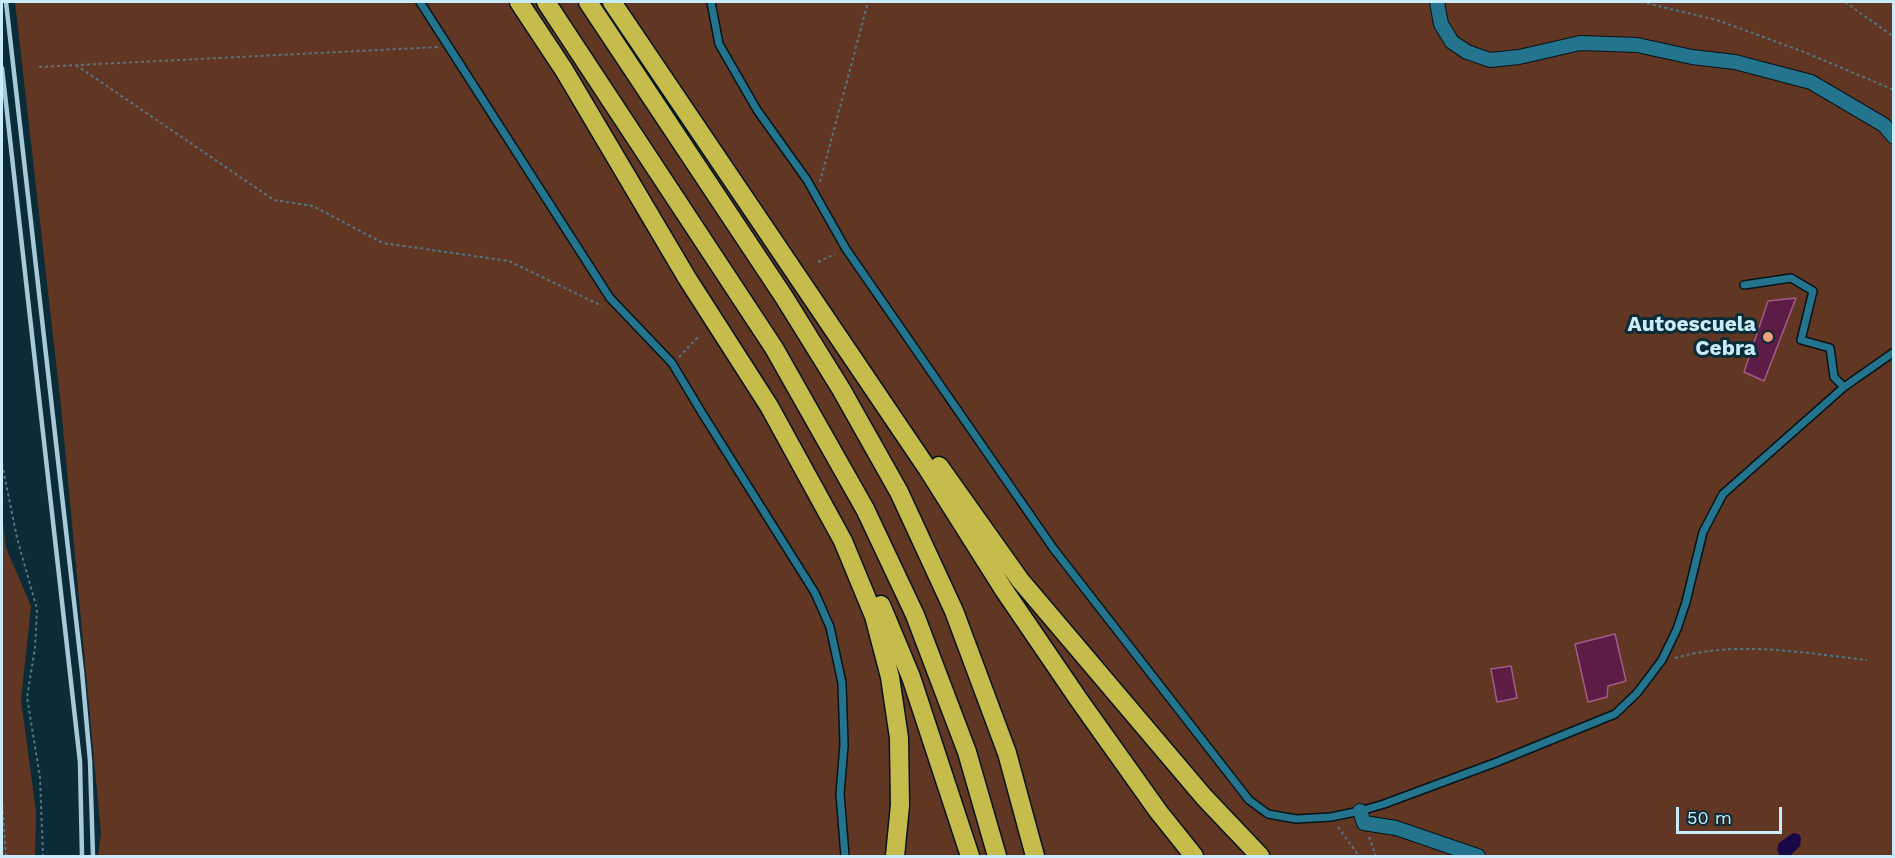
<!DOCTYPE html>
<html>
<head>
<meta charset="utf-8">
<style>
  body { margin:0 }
  #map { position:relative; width:1895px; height:858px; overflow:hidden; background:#0b2c37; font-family:"Work Sans",sans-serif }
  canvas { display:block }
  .frame { position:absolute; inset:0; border:3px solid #c8ecfb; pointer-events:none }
  .scale { position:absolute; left:1676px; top:807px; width:106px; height:27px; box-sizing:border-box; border:3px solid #c8ecfb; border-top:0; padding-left:8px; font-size:18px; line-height:21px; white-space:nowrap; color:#c8ecfb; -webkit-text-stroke:4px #0b2c37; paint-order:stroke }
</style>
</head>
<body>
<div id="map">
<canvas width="1895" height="858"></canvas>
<div class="frame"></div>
<div class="scale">50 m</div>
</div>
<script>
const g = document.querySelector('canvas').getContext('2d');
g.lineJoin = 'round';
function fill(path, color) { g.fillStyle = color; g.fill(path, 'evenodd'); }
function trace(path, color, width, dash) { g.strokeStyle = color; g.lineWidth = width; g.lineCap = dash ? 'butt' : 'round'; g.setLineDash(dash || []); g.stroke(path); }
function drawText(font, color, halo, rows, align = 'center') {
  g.font = font + ' "Work Sans",sans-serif'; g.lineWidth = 6; g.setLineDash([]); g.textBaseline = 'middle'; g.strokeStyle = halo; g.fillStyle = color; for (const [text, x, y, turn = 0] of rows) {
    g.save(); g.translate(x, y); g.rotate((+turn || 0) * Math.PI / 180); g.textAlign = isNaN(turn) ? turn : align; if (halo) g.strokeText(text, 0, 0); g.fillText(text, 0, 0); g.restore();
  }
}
fill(new Path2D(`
  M15 2H1893V856H98L101 833 61 406Z
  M2 514 6 548 31 606 21 700 36 812 35 856H2Z`), '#613724');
fill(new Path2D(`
  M1793 833 1799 834 1801 838 1800 846 1790 856H1780L1777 850 1779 843Z`), '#180848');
const building = new Path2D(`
  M1796 298 1764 381 1744 372 1768 301Z
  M1615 634 1626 681 1608 686 1607 697 1588 702 1575 644Z
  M1511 666 1517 698 1497 702 1491 669Z`);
fill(building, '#5c1c45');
trace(building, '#a25c86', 1.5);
const service = new Path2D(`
  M420 2 610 298 672 363 702 413 815 593 830 627 842 683 844 745 840 794 845 856
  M711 2 719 44 757 110 807 180 846 249 1053 548 1249 800 1268 814 1296 819 1331 817 1360 811 1384 804 1497 762 1615 714 1637 693 1662 660 1677 629 1686 602 1703 532 1723 494 1844 387 1894 352
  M1744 285 1791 278 1813 291 1801 340 1830 348 1834 377 1844 387`);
const minor = new Path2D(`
  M1437 2 1441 24 1452 42 1467 52 1490 60 1519 57 1580 43 1637 45 1692 57 1735 62 1811 82 1884 125 1894 137
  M1360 811 1364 823 1396 828 1478 856`);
const motorway = new Path2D(`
  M519 2 564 70 687 278 769 406 843 541 874 616 890 677 899 738 900 805 895 856
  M546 2 774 348 865 509 915 615 967 752 997 856
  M588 2 784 297 841 389 899 492 954 611 1007 753 1035 856
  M612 2 927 468 1004 590 1079 700 1158 811 1194 856
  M939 466 1020 580 1204 797 1260 856
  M881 605 911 677 970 856`);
trace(service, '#061318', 10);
trace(minor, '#061318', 16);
trace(motorway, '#061318', 21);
trace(new Path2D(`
  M1641 2 1717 20 1804 52 1894 90
  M1845 2 1894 37
  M76 65 274 200 313 206 383 243 509 261 602 306
  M39 67 438 47
  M820 182 868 2
  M818 262 835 254
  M679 357 698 337
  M2 464 17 538 37 609 35 648 27 697 40 777 43 856
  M1675 658C1737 640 1804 653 1867 660
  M2 689V782
  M2 799 6 856
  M1338 827 1359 856
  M1369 837 1376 856`), '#547682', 2, [3, 3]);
trace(service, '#24748e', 7);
trace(minor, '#24748e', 14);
trace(motorway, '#c6bc4b', 18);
trace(new Path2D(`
  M6 2 82 672 90 761 93 856
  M2 68 80 762 82 856`), '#a7cad8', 4.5);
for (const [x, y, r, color] of [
  [1768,337,6,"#f2a17e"]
]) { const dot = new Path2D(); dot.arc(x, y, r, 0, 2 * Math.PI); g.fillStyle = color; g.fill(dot); trace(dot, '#0b2c37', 2); }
drawText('bold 21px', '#c8ecfb', '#0b2c37', [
  ["Autoescuela",1756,325],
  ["Cebra",1756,349]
], 'right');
</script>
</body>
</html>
